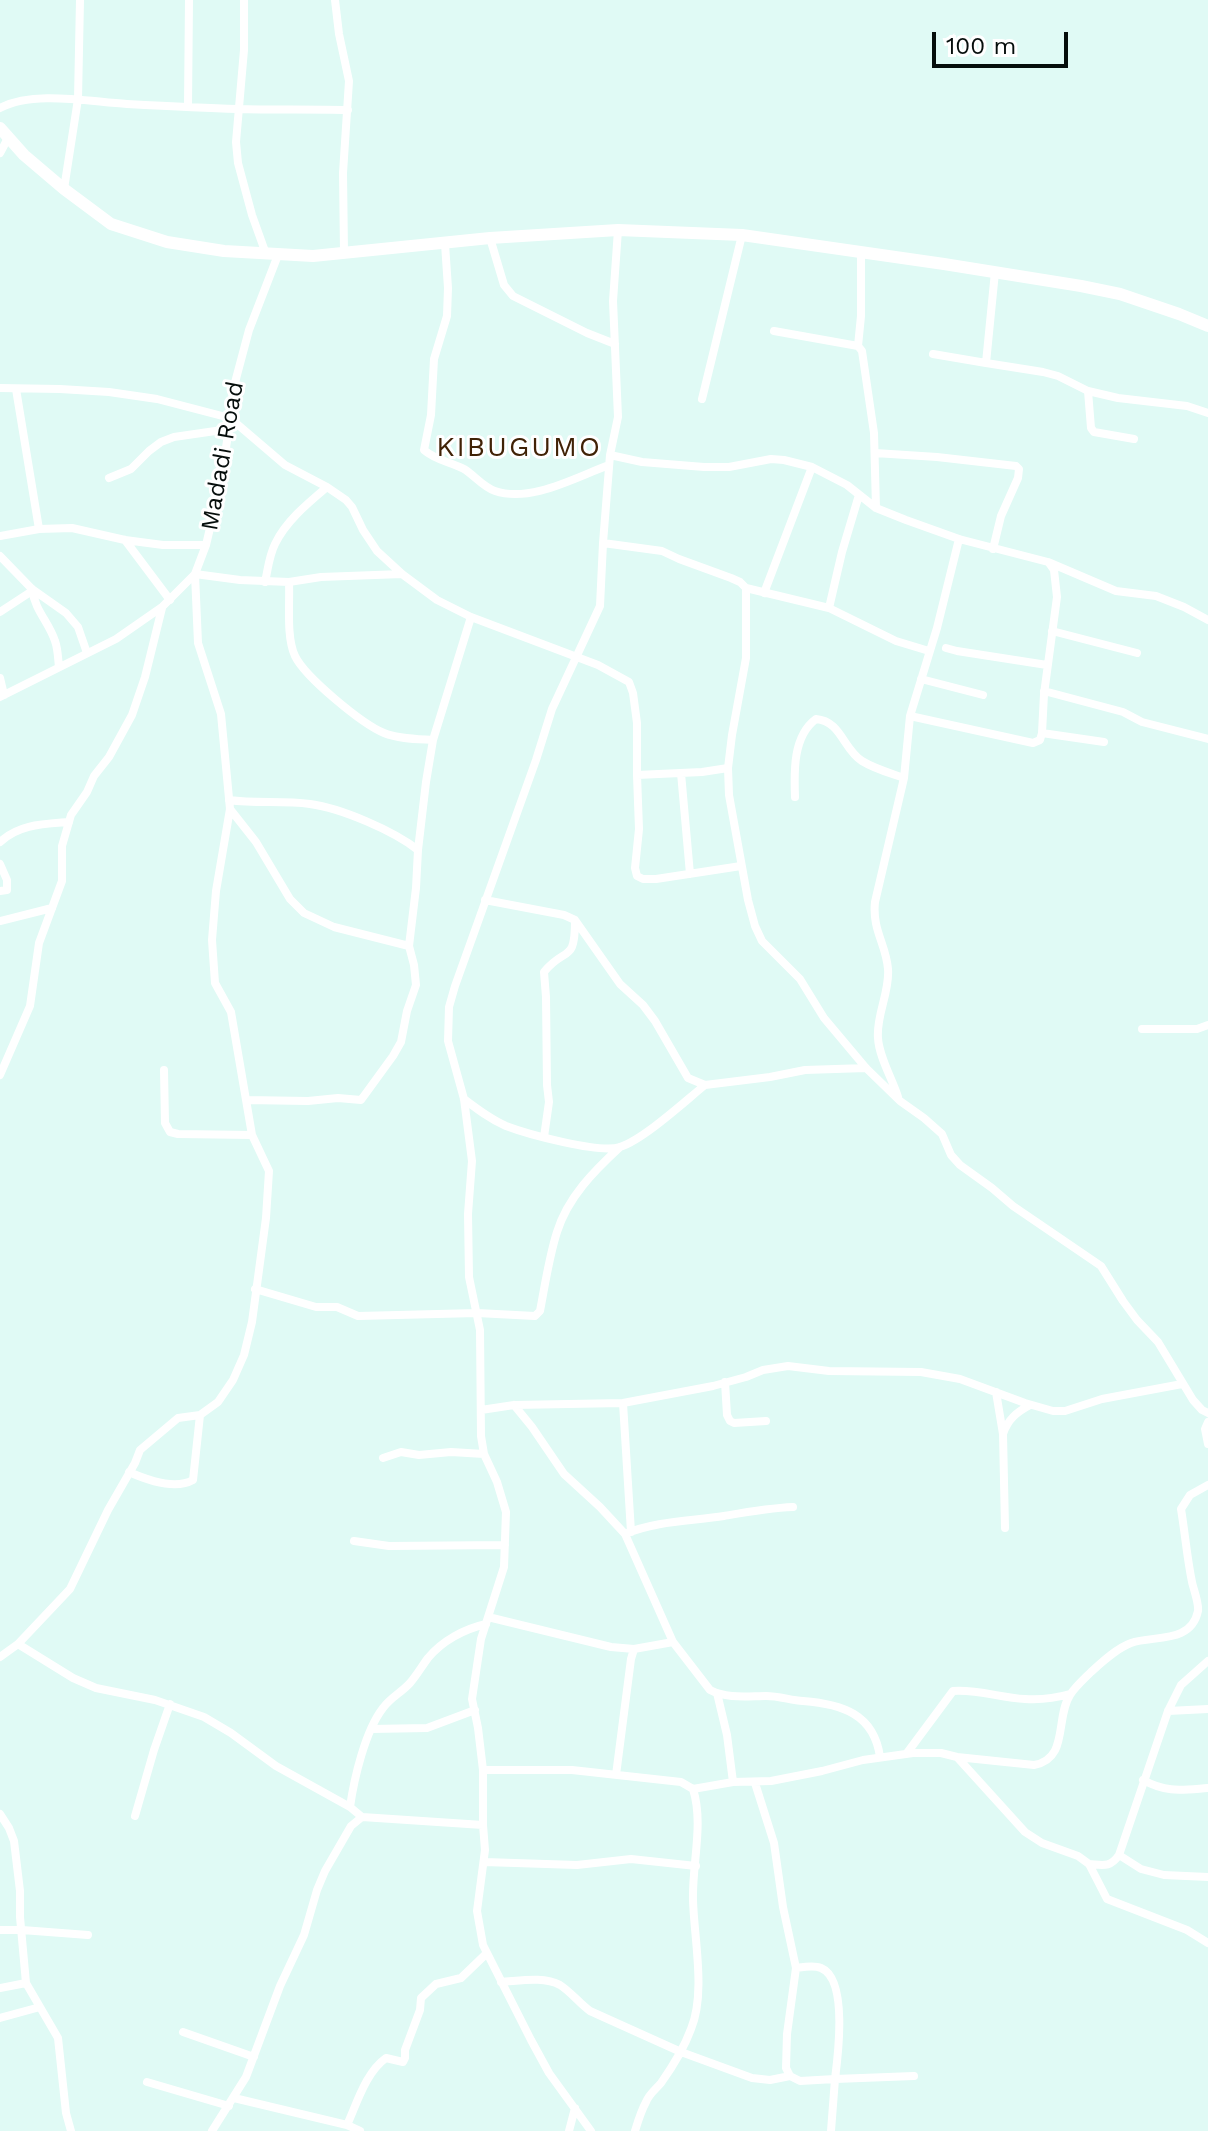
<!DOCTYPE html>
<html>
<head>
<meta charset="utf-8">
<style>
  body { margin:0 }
  #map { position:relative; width:1208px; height:2131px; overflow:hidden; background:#e0faf5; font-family:"Work Sans",sans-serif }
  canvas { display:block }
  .scale { position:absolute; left:932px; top:32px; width:136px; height:36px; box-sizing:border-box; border:4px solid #060e0c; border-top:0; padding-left:10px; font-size:24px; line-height:28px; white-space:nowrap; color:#060e0c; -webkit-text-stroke:6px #fff; paint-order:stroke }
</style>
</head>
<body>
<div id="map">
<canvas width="1208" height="2131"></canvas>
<div class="scale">100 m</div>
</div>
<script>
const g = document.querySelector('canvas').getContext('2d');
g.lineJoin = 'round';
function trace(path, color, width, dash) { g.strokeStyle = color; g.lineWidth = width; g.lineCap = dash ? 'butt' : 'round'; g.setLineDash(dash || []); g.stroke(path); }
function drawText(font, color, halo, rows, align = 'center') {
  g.font = font + ' "Work Sans",sans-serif'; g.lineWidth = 6; g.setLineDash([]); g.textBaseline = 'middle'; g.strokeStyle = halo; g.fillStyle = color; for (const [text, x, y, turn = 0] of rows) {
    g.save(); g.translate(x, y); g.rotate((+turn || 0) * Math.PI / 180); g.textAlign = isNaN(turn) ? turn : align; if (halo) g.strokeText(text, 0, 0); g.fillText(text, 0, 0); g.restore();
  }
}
trace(new Path2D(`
  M244 0V50L236 142 238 163 252 215 266 254
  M335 0 339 34 349 81 343 173 344 253
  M188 106 189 0
  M0 108C34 90 90 102 127 104 164 106 201 108 237 109 274 110 311 109 348 110
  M0 153 8 138
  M64 189 78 99 80 0
  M490 238 504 285 513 296 587 333 615 344
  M445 244 448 288 447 316 434 359 431 415 424 450C435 460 451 462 464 469 474 475 483 487 495 491 531 503 576 477 609 465
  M995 272 986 363 1043 372 1058 376 1088 391 1118 398 1187 406 1208 413
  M774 331 858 346 862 351 874 433 876 508
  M858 346 861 316V251
  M933 354 986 363
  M0 388 60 389 109 392 157 399 230 418 285 465 327 487 346 500 352 507 363 530 377 551 402 574 437 600 471 617 598 665 629 682 633 693 637 723V775L702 772 728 768
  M16 389 39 529
  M1088 391 1091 428 1094 432 1134 439
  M702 399 742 235
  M875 453 937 457 1016 466 1019 469 1018 478 1001 516 993 549
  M610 455 642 462 704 467H729L771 459 784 460 812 467 847 485 876 508 906 520 959 539 1048 562 1116 591 1156 596 1184 607 1208 620
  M109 478 131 469 149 451 161 442 174 437 229 429
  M0 536 39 529 72 528 125 540 163 545H206
  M125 540 170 600
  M603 543 662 551 679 559 731 578 740 582 746 588V658L732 735 728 768 729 795 748 900 755 926 762 941 800 979 824 1018 866 1068 900 1101 924 1118 942 1134 951 1155 960 1165 992 1188 1013 1206 1101 1266 1123 1301 1137 1320 1158 1342 1193 1400 1202 1410 1208 1413
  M0 556 32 589 66 613 78 627 87 653
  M1049 563 1054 570 1057 597 1044 694 1042 733 1104 742
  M265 582C268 569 269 556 275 544 286 521 308 503 327 487
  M289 582C290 603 286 637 295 656 305 677 362 724 384 733 399 739 417 739 433 740
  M746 588 829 608 896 641 929 651
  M32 589C35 611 49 622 55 641 58 649 58 659 59 667
  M764 593 812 467
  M829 608 842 552 859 495
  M0 612 32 591
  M1052 631 1137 653
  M946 648 957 651 1047 665
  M0 678 4 695
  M921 679 983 695
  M1044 691 1123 712 1142 722 1208 739
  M0 697 116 639 162 607 195 574 206 545 219 490 229 429 233 390 249 330 278 255
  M910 716 1033 743 1040 740 1042 733
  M681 773 690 874
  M637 775 639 829 635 868 637 876 643 879H656L741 866
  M795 797C794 771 793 736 816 719 841 721 843 749 862 761 875 769 890 773 904 778
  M229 800C256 804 283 800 310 804 341 808 394 831 418 850L416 888 409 946 414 965 416 985 407 1011 401 1042 393 1056 361 1100 338 1098 308 1101 246 1100
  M230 809 256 842 290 899 304 913 334 927 409 946
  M0 842C19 824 44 824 69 822
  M418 850 426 782 433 740 471 617
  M0 864 7 880V890L0 891
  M485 900 564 915 575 920 620 984 643 1005 655 1021 688 1078 705 1085 770 1077 805 1070 866 1068
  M0 921 52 908
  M1142 1029H1197L1208 1025
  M164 1070 165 1123 170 1132 178 1134 252 1135
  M0 1075 30 1006 39 943 62 881V846L71 815 87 792 94 776 109 757 132 715 145 677 162 608
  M898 1097C892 1078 879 1057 878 1038 876 1015 890 992 888 969 886 944 872 930 875 902L904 778 910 716 937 628 959 539
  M464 1099C477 1109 490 1119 506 1126 527 1134 600 1154 620 1147 644 1139 684 1102 705 1085
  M544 1137 549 1102 547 1085 546 997 544 972C565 946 575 964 575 921
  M255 1289 316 1307H337L358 1316 477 1313 535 1316 540 1311C545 1285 549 1257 557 1232 568 1197 594 1171 620 1147
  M725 1382 727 1415 730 1421 734 1423 766 1421
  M996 1392 1003 1434
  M623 1403 631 1532
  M514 1405 532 1427 564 1474 600 1507 625 1534 673 1642 710 1690C727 1699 748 1696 766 1696 779 1696 790 1700 803 1701 842 1704 874 1714 880 1757
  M481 1410 514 1405 623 1403 713 1386 746 1377 763 1370 788 1366 829 1371 921 1372 960 1379 1025 1403 1053 1411H1065L1102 1399 1182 1384
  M1208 1422 1205 1429 1208 1444
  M383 1458 401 1452 419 1455 451 1452 484 1454
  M129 1472C147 1480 175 1490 193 1480L200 1415
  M1005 1528 1003 1434C1008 1419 1017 1412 1030 1405
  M625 1534C655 1521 692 1521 724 1516 747 1512 769 1508 793 1507
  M354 1541 389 1546 505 1545
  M488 1617 611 1647 634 1649 673 1642
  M18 1644 73 1678 96 1688 155 1700 204 1717 231 1733 276 1766 350 1807
  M0 1657 18 1644 70 1589 108 1510 135 1463 140 1450 178 1418 200 1415 218 1402 233 1380 244 1355 252 1322 266 1218 269 1171 252 1135 231 1012 215 983 212 940 216 891 230 809 221 714 198 643 195 574 240 580 289 582 321 577 402 574
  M717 1693 727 1735 733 1782
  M1168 1711 1208 1709
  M371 1729 427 1728 475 1710
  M907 1753 953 1691C977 1689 1001 1698 1025 1699 1040 1700 1056 1698 1070 1694
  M957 1757 1034 1765C1069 1759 1055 1718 1070 1695 1075 1687 1084 1679 1091 1672 1102 1662 1117 1648 1131 1643 1154 1635 1191 1644 1198 1611 1199 1603 1194 1591 1192 1582 1187 1558 1185 1533 1181 1509L1190 1495 1208 1485
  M483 1770H572L681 1782 693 1789C704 1824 692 1863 693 1900 694 1938 706 1993 691 2029 684 2048 673 2066 661 2083 656 2089 649 2094 646 2102 641 2111 638 2121 635 2131
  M616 1775 631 1659 634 1649
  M1143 1780C1167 1793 1181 1790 1208 1788
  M755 1783 774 1843 783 1907 796 1968 787 2034 786 2068 790 2076 800 2081 835 2079 831 2131
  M693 1789 733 1782 771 1781 822 1771 863 1760 913 1753H941L957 1757 1025 1832 1042 1843 1078 1856 1089 1864 1107 1899 1187 1930 1208 1943
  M0 1814 9 1828 14 1841 20 1891V1917L26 1983 58 2038 66 2113 71 2131
  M135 1816 154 1750 170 1704
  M362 1817 350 1807C354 1779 365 1731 383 1708 390 1698 402 1692 410 1683 417 1675 422 1666 428 1658 442 1641 464 1629 486 1624
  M1119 1855 1141 1869 1164 1875 1208 1877
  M484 1862 577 1865 631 1859 696 1866
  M1089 1864C1103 1865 1110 1868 1119 1855L1168 1711 1181 1685 1208 1661
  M0 1930H22L88 1935
  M796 1968C804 1967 814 1965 821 1968 848 1979 838 2056 835 2079L914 2076
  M501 1982C519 1981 544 1976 560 1985 571 1992 579 2003 590 2011L681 2052 752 2078 770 2080 790 2076
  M0 1988 26 1983
  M0 2018 40 2007
  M183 2032 254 2057
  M147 2082 229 2106
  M234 2098 347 2125 360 2131
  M347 2125C357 2103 366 2072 386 2058L403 2062 405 2058V2050L420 2010 421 1998 436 1984 461 1978 487 1953
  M212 2131 246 2077 280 1986 304 1935 317 1890 325 1871 351 1826 362 1817 483 1825
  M569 2131 575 2108
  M591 2131 549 2073 531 2040 483 1945 477 1911 485 1850 483 1825V1770L478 1728 472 1699 481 1639 504 1567 506 1512 497 1482 484 1454 481 1436 480 1330 469 1277 468 1214 472 1161 464 1099 448 1041 449 1007 455 986 536 760 552 709 600 606 603 543 610 455 618 417 613 301 618 230`), '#fff', 8);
trace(new Path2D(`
  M0 128 24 155 64 189 111 224 167 242 224 251 313 256 490 238 618 230 742 235 944 264 1081 286 1120 294 1179 314 1208 326`), '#fff', 12);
drawText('24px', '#060e0c', '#fff', [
  ["Madadi Road",223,456,-80]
]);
g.letterSpacing = '2px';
drawText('28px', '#402206', '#fff', [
  ["KIBUGUMO",519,448]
]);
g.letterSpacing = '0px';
</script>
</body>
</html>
